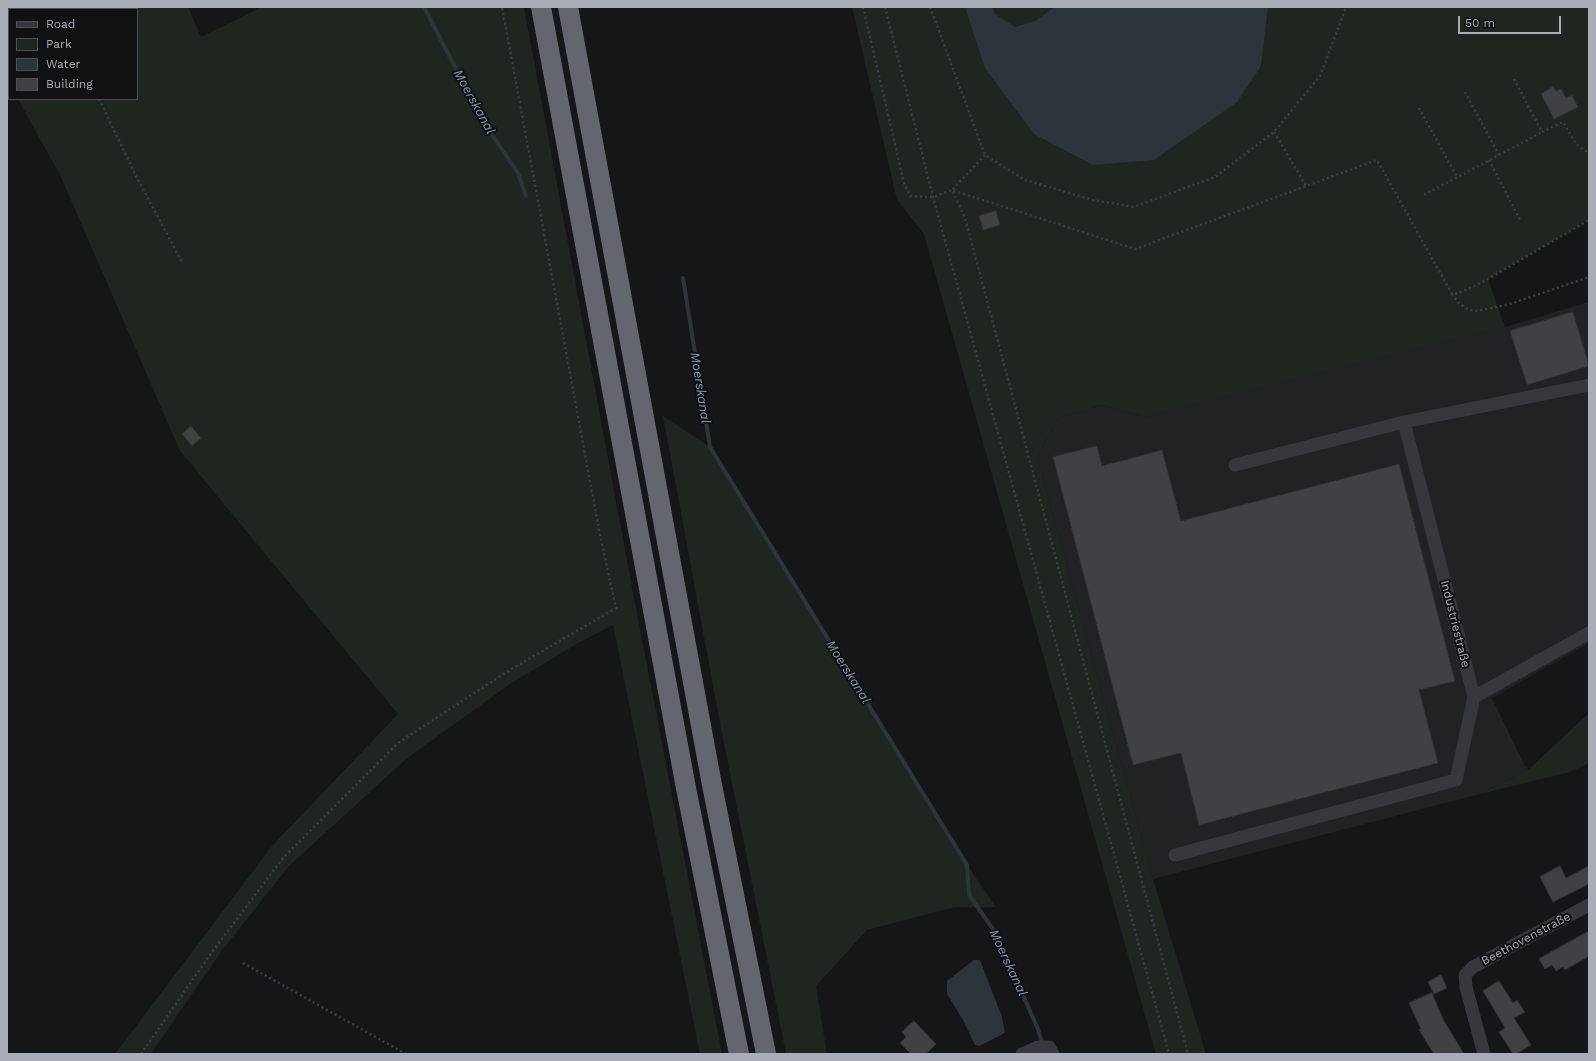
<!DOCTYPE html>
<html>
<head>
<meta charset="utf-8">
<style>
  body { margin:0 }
  #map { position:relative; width:1596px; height:1061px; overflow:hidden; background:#161618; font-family:"Work Sans",sans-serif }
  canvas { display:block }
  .frame { position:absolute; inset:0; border:8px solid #a8adb8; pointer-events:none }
  .legend { position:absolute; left:8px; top:8px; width:130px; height:92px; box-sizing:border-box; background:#111113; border:1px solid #4d4f55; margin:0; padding:5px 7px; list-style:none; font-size:12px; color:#a8adb8 }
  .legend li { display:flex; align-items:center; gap:8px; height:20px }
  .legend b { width:20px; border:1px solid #4d4f55 }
  .scale { position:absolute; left:1458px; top:16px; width:103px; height:18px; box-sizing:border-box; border:2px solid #a8adb8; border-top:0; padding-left:5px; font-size:12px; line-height:14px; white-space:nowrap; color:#a8adb8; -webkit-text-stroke:3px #111113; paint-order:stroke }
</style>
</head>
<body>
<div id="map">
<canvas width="1596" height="1061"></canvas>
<div class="frame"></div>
<ul class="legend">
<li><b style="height:5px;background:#37383d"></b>Road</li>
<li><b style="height:11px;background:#1e261f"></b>Park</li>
<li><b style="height:11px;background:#2c353c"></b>Water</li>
<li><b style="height:11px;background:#404145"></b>Building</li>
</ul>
<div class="scale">50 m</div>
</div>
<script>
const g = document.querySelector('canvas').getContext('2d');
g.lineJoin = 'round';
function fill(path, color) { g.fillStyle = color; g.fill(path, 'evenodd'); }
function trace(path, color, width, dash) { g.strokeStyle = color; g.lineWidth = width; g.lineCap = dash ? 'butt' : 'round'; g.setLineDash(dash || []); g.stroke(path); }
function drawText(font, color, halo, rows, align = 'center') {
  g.font = font + ' "Work Sans",sans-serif'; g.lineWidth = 4; g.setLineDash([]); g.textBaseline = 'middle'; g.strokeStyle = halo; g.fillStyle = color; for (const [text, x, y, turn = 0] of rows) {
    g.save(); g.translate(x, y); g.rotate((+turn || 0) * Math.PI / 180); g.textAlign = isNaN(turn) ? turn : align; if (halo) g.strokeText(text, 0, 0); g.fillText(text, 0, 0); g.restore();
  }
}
fill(new Path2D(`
  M1589 302V643L1492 698 1525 766 1529 769 1480 794 1153 879 1037 457 1058 418 1102 405 1145 417 1505 327Z`), '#222225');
fill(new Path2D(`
  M122 7H188L201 37 262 7H524L635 603 722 1054H700L613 625 580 642 510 684 406 759 289 866 220 953 151 1054H115L272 846 398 714 180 451 61 177 18 99H137V9H118Z
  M852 7H1589V220L1488 279 1505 327 1145 417 1102 405 1058 418 1037 457 1153 879 1206 1054H1156L924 234 897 200Z
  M663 416 710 447 967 865 996 907H955L867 930 816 986 827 1054H786L720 723Z
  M1589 713V763L1570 772 1480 794 1529 769Z`), '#1e261f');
fill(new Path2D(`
  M965 7H992L995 14 1015 27 1035 21 1055 7H1268L1261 66 1237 102 1154 160 1093 165 1034 134 985 68Z
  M974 960H980L1002 1017 1005 1033 979 1046 975 1045 963 1020 947 994V981Z`), '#2c353c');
trace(new Path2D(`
  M424 7 484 123 518 173 526 196
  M683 278 710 447 967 865 969 895 995 932 1038 1029 1045 1054`), '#2c353c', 4);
const building = new Path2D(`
  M1553 87 1556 91 1561 89 1566 98 1572 95 1578 107 1554 119 1541 94Z
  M996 211 1000 225 983 230 979 216Z
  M1573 312 1589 366 1527 385 1510 331Z
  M191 426 201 438 192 446 182 434Z
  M1097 446 1102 466 1162 450 1181 521 1399 464 1455 681 1419 690 1438 763 1199 825 1181 753 1133 765 1053 457Z
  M1560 866 1566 878 1589 866V884L1553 902 1540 877Z
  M1589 931V956L1565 970 1563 967 1556 971 1552 965 1545 969 1539 959Z
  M1441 975 1447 988 1434 994 1428 982Z
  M1499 981 1513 1003 1517 1000 1525 1012 1514 1018 1531 1045 1516 1054H1513L1499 1032 1505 1028 1483 991Z
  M1432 993 1443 1019 1464 1054H1434L1419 1030 1421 1029 1409 1003Z
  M914 1021 936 1044 926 1054H911L900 1043 906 1037 902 1032Z`);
fill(building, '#404145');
trace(building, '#303034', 1);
trace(new Path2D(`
  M863 7 904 183 910 196 933 197 952 190 1135 249 1377 160 1452 294 1462 292 1488 279 1589 220
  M885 7 933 197 1169 1054
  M930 7 985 155 1025 180 1093 200 1134 207 1215 177 1274 132 1320 76 1346 7
  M1514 79 1542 132 1563 122 1576 144 1589 153
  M1465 92 1499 155
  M99 99 136 176 182 262
  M1419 108 1457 177
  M1274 132 1306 186
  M985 155 952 190 965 218 1188 1054
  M1489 160 1520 220
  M1424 195 1542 132
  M1452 294 1459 303 1469 310 1478 311 1510 304 1589 277
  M243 963 406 1054
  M141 1054 212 952 283 858 398 743 505 673 616 608 600 535 502 7`), '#3d3f44', 2.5, [2, 3]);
trace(new Path2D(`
  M56 7V9
  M1589 385 1404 422 1474 697 1589 633
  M1235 465 1404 422
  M1175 855 1456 780 1474 697
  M1022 1054 1038 1047H1049L1053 1054
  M1484 1054 1466 987 1465 975 1473 967 1589 905`), '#37383d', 13);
trace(new Path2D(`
  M541 7 686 788 739 1054
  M568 7 712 785 766 1054`), '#63666e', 20);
drawText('12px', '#a8adb8', '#111113', [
  ["Industriestraße",1455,624,76],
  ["Beethovenstraße",1526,939,-28]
]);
drawText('italic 13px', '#7f9bb3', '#111113', [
  ["Moerskanal",474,102,61],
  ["Moerskanal",700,388,81],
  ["Moerskanal",848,672,58],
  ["Moerskanal",1008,963,65]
]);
</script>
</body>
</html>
